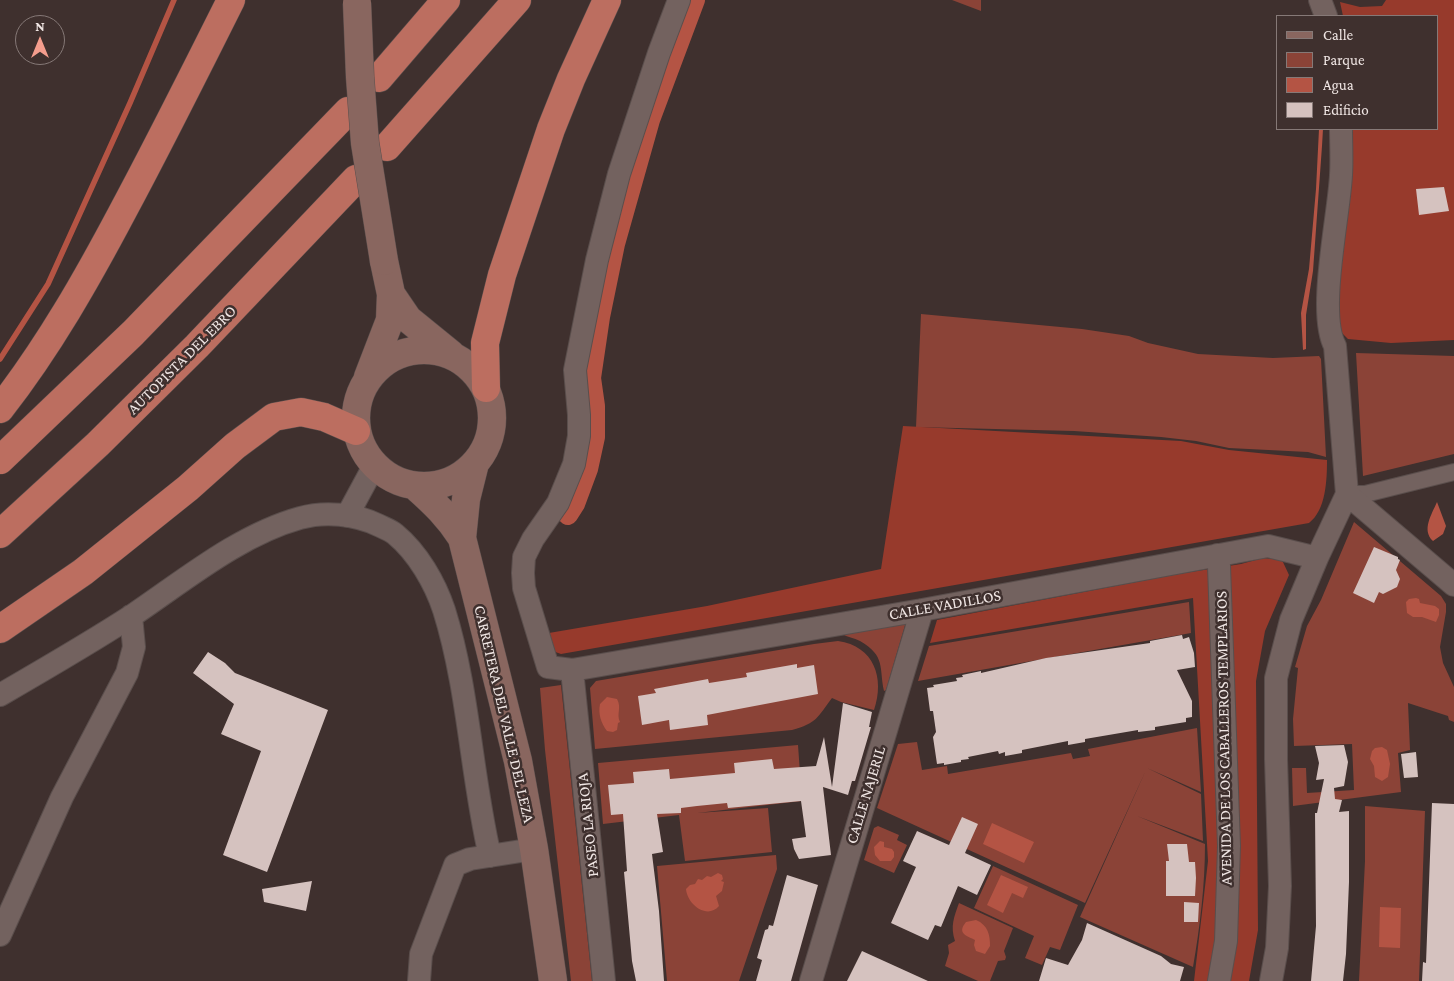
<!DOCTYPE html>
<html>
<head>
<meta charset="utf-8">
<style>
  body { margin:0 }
  #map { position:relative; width:1454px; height:981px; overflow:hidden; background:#3f302e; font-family:"Crimson Pro",serif }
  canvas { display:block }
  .legend { position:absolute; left:1276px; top:15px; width:162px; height:115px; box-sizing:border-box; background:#3f302e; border:1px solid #867977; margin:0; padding:6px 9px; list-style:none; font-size:15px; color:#f0e6e4 }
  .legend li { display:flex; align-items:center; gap:10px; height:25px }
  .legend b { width:25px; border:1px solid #867977 }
  .north { position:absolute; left:15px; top:15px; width:50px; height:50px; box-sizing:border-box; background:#3f302e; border:1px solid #867977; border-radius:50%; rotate:0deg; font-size:14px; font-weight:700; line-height:20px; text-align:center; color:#f0e6e4 }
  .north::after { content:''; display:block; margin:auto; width:18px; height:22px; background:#f49d8d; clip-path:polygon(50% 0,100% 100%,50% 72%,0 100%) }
</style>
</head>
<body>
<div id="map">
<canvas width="1454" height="981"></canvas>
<ul class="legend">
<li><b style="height:6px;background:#89665f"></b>Calle</li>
<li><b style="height:14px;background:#8b4337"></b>Parque</li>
<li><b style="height:14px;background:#b45444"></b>Agua</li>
<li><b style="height:14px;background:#d5c2bf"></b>Edificio</li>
</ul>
<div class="north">N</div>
</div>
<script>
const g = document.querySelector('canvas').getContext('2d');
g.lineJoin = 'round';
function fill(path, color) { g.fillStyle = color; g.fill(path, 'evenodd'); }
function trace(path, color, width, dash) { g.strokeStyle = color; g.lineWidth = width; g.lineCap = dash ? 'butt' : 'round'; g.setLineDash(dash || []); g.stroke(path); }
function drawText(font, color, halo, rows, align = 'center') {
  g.font = font + ' "Crimson Pro",serif'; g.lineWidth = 5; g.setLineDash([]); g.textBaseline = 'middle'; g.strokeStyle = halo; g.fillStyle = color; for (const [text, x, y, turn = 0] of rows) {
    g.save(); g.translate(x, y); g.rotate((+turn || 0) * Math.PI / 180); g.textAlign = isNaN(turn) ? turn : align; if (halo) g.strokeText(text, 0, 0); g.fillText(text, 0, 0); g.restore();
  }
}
fill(new Path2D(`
  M952 0H981V11Z
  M921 314 1082 329 1129 336 1148 343 1198 354 1273 358 1319 356 1321 359 1326 457 1308 452 1229 448 1196 441 1161 437 1074 431 916 427Z
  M1356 353 1454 356V454L1363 476Z
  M1354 522 1441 596 1446 604V612L1440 647 1443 663 1454 687V722L1449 720 1448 716 1408 703 1410 750 1398 753 1401 792 1293 806 1292 768H1306L1307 793 1354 790 1352 744 1294 746 1293 719 1298 668 1295 667 1307 626 1321 600Z
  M1189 602 1191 633 918 681 929 646Z
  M906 622 886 690 884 691C879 668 886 656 860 641 854 638 847 637 842 634Z
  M838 641C874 646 885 678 874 710L841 702 832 698C817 718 817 723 792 730L595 749 590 688 596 681 814 644Z
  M561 685 592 981H571L545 750 540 688Z
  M1197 728 1201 792 1147 768 1201 794 1203 841 1137 816 1205 844C1205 885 1200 927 1193 967L1080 917 1146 770 1085 903 877 808 898 744 917 742 922 770 947 766 948 774 1071 753 1073 759 1090 756 1088 749Z
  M798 745 802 801 697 813 768 808 772 852 685 861 679 815 603 824 598 763Z
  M1365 806 1425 811 1419 981H1359L1365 861Z
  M878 826 899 835 897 840 907 845 894 873 864 860 874 828Z
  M776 855 777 869 739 981H667L657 866Z
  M993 866 1078 905 1060 950 1050 947 1042 965 1025 958 1034 936 974 908Z
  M959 903 1013 928 1004 951 1006 957 1005 960 998 961 990 981H978L945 966 949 953 948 945 955 941C950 926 954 917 959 903Z`), '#8b4337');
fill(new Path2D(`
  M1386 0H1454V340L1391 343 1348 339 1337 328 1336 293 1353 129H1438V16H1343L1340 2 1360 7 1382 6Z
  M903 426 1181 441 1229 450 1327 460C1327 480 1326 510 1309 523L561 654 547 649 543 634 707 606 881 569Z
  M1263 558 1282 560 1289 575 1265 631 1256 681 1258 930 1249 981H1194L1208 861 1193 598 930 643 937 620 1178 574 1241 564Z`), '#973a2c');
fill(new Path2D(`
  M1319 129H1323L1322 146 1313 271 1306 315V349L1303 350 1301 313 1309 269 1316 189Z
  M1437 502 1446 526 1443 534 1433 541C1421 530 1432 514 1437 502Z
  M1416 598 1419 599 1420 603 1435 606 1439 609V615L1436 622 1422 617H1413L1407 613 1406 602 1409 599Z
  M607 697 617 699C622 708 616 714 620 722L618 723 617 730 613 732 607 731C601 723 598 714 600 704Z
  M1382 747 1387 750 1390 764 1388 777 1382 781 1375 777 1374 766 1370 759 1372 751 1375 748Z
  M992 823 1034 842 1024 863 983 844Z
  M880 841 884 842V847L892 849 894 852V857L891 861H880L875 855 874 847Z
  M718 873 722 875 723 879 721 881 724 882 722 891 716 896 719 906C707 920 687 904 686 889L690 885 695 884 698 879 702 880 707 876 711 877Z
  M1001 875 1028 887 1023 898 1012 893 1003 913 987 905Z
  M1380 907 1401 908 1400 948 1379 947Z
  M976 920C988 925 990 935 990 946L985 954 976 951 974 945 975 940C968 936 956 934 966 922Z`), '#b45444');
trace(new Path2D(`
  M0 359 48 284 130 103 174 0`), '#b45444', 5.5);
trace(new Path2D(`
  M568 515 575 504 588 469 595 437V406L591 378 600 317 615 244 650 120 695 0`), '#b45444', 20);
fill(new Path2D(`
  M1444 187 1449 211 1419 215 1416 189Z
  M1374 547 1398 557V559L1400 560 1396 570 1400 579 1397 587 1383 594 1379 592 1374 603 1353 593Z
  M1182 635 1183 639 1189 637 1194 653 1195 667 1177 670 1192 701V717L1186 718V722L1155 727V730L1138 732V730L1085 739V742L1068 745V741L1022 750V753L1005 756V752L999 754 998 751 968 757 969 759 961 760V762L944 765V763L937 764 933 737 936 732 933 711H930L927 688 934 687 933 685 957 681 956 678 963 677 962 675 981 671V673L1046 658 1150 643V641Z
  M208 652 225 663 235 673 328 710 267 872 223 855 261 751 221 734 234 704 193 673Z
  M797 664V668L814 665 818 694 707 715 708 725 670 730 669 720 642 725 638 696 656 693 654 689 708 679 709 683 747 677 746 673Z
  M843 703 872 712 869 727H871L855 781H852L848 795 823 787 831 855 799 859 794 849 792 839 806 837 801 801 728 808 727 803 697 806 681 808V813L657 814 663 852 652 854 659 911 664 981H636L632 961 624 872 627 871 623 814 611 815 608 785 634 783 633 772 669 769 670 779 735 773 734 763 752 761 772 759 774 769 816 766 824 737 832 787Z
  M1344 745 1348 762 1344 786 1334 788 1335 799 1342 800 1339 812 1349 811V882L1346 954 1343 981H1311L1316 926 1315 813H1317L1324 779 1316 780 1319 763 1315 746Z
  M1416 752 1418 777 1404 778 1401 754Z
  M1432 803 1454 804V981H1422L1423 962 1426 963Z
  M962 817 978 824 965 853 991 865 977 895 958 886 941 927 935 925 928 940 891 923 916 867 903 861 917 831 949 845Z
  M1167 844H1187L1189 862H1195L1196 878 1195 896H1166V861H1169Z
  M787 875 818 885 791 981H756L762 960 757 958 765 930 768 929 769 925 773 926Z
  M312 881 306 911 264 902 262 889Z
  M1184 902 1199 903 1198 922H1184Z
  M1087 923 1161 956 1171 964 1184 967 1180 981H1039L1046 958 1068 965 1082 940Z
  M862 951 928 981H847Z`), '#d5c2bf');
const pedestrian = new Path2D(`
  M1347 494H1365L1454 472`);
const minor = new Path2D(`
  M679 0 659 53 619 174 597 260 575 370 579 415V436L574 464 558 503 533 539 524 557 523 573 524 588 548 667 572 670 922 610 1268 546 1317 558
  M1320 0 1326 16
  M1347 494 1454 585
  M347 516 374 466
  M1217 555 1219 566 1229 846 1226 941 1219 981
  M572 670 604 981
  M0 695C45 669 90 643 133 615 185 580 239 535 300 518 325 511 355 514 378 525 384 528 390 530 395 534 418 553 435 583 444 610 469 690 471 775 490 856
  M0 935 62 797 127 673 134 647 131 616
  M419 981 421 954 455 865 470 859 534 849
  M811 981 922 610
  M1271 981 1277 948 1280 886 1276 759V678L1291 620 1317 558 1347 494 1335 346C1317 313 1339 216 1341 175 1342 160 1341 144 1341 129`);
const secondary = new Path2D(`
  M391 294 408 319 451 354
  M356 418a68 68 0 1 1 136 0a68 68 0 1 1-136 0Z
  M368 377 390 320 391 294 384 261
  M415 486C434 503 448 516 462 538L518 761 534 849 553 981
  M462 538 466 499 475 463`);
const motorway = new Path2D(`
  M379 78 446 0
  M387 147 517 0
  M486 388 485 343 502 275 551 129 571 79 607 0
  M0 409C49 346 87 279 124 209 161 140 196 70 231 0
  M0 460 133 333 348 111
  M0 534 98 444 197 346 356 179
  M0 629 83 572 188 488 235 446 274 417 301 412 324 417 356 431`);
trace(pedestrian, '#5a4e4c', 18);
trace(minor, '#5a4e4c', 24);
trace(secondary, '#5a4e4c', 29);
trace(motorway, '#5a4e4c', 29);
trace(pedestrian, '#73625f', 16);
trace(minor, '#73625f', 22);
trace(secondary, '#89665f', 28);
trace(motorway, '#bc6e60', 28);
const secondaryBridge = new Path2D(`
  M357 3 360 77 365 143 384 261`);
trace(secondaryBridge, '#5a4e4c', 29, []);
trace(secondaryBridge, '#89665f', 28);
drawText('16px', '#f0e6e4', '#3f302e', [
  ["AUTOPISTA DEL EBRO",182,360,-45],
  ["CALLE VADILLOS",945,605,-10],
  ["CARRETERA DEL VALLE DEL LEZA",504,714,77],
  ["AVENIDA DE LOS CABALLEROS TEMPLARIOS",1224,738,-91],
  ["CALLE NAJERIL",866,795,-73],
  ["PASEO LA RIOJA",588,825,-96]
]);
</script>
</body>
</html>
